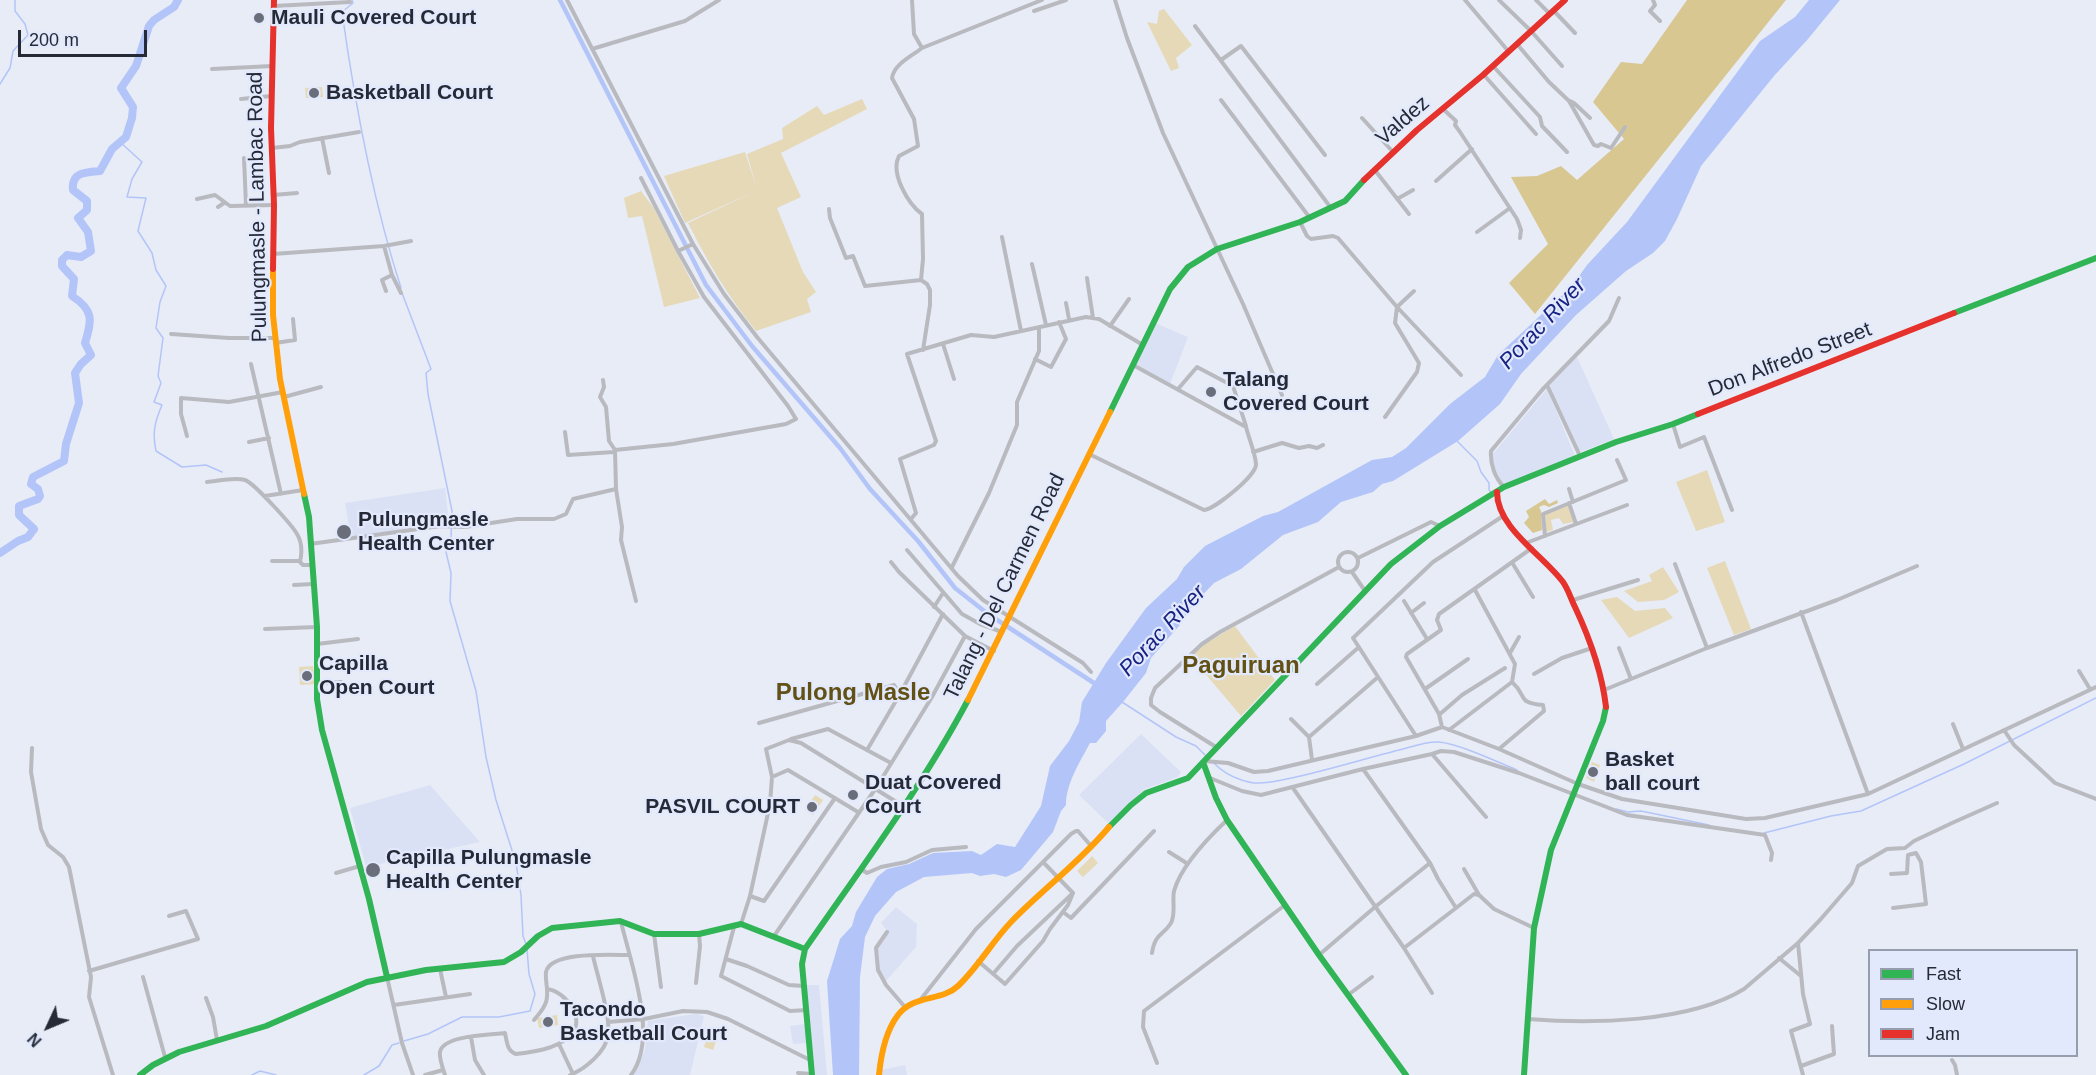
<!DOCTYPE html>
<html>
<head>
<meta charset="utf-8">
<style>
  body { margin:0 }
  #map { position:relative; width:2096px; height:1075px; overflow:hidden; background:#e8ecf7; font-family:Arial,sans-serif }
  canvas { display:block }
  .legend { position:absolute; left:1868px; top:949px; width:210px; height:108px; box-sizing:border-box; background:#e2e9fd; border:2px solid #969dad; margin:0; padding:8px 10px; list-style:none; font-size:18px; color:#252a36 }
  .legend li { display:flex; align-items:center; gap:12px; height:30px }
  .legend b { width:30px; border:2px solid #969dad }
  .north { position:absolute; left:18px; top:997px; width:60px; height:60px; -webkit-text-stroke:4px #e2e9fd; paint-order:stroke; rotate:226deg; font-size:16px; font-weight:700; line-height:24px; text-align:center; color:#252a36 }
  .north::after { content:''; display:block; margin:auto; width:21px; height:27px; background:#252a36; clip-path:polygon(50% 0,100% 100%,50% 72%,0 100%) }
  .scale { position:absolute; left:18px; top:30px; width:129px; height:27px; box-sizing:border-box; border:3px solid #252a36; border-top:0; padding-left:8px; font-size:18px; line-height:21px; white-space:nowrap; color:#252a36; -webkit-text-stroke:4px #e2e9fd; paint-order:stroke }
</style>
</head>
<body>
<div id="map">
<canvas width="2096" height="1075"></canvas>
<ul class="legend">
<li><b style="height:8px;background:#30b455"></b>Fast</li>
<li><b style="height:8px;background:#ff9f0a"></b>Slow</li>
<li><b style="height:8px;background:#e5322d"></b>Jam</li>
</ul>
<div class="north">N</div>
<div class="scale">200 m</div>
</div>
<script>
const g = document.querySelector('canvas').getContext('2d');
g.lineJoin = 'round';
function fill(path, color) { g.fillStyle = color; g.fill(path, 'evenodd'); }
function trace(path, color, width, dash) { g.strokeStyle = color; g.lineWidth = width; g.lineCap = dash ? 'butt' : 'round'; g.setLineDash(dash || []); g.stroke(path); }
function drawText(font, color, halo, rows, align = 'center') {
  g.font = font + ' Arial,sans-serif'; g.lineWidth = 4.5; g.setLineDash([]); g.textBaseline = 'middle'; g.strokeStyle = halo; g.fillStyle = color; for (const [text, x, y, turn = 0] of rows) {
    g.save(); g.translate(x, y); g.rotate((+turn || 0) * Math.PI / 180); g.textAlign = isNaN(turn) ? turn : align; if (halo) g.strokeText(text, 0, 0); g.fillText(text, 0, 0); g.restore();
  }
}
fill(new Path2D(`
  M1155 323 1188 337 1170 384 1136 365Z
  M1577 357 1614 439 1578 453 1549 386Z
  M1547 389 1575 456 1503 485 1493 464V454Z
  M445 488 449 523 351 537 345 503Z
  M1141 734 1181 772 1178 777 1145 789 1108 823 1079 795Z
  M430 785 480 842 366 867 350 808Z
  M896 907 917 924 916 947 886 981 878 970V947L888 932 881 923Z
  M806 985H819L827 1075H815Z
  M696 1014 704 1016 690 1075H634L645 1050 648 1021Z
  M806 1024 808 1043 793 1044 790 1026Z
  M905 1065 907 1075H881V1070Z`), '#dbe1f4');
fill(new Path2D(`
  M1164 9 1192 45 1176 58 1179 68 1171 71 1147 22 1157 24 1159 11Z
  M322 87 323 97 306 98 305 88Z
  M862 99 867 109 781 153 801 197 777 208 803 272 816 292 807 299 811 312 756 331C729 298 708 263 688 223L758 190 685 223 664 176 745 152 757 189 747 154 783 139 782 128 817 106 824 115Z
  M641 191 653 207 700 298 664 307 642 216 628 218 624 198Z
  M1707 470 1725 522 1696 531 1676 482Z
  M1568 506 1574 522 1563 524 1559 518 1551 520 1553 530 1546 532 1545 514Z
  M1725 561 1751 629 1734 635 1707 568Z
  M1663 567 1679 592 1664 600 1638 602 1624 591 1652 581 1649 575Z
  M1617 597 1635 611 1665 608 1673 618 1629 638 1601 600Z
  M1235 626 1275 680 1241 716 1203 671 1204 669 1192 656 1203 645Z
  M313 666 315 684 300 685 299 667Z
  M1592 762 1600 765 1594 782 1586 778Z
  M815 795 823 800 813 815 805 810Z
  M1092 856 1098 863 1083 877 1077 871Z
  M557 1015 558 1025 539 1028 537 1018Z
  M711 1027 720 1030 713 1050 704 1047Z`), '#e5d9b8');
fill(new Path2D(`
  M1687 0H1786L1535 314 1509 283 1548 244 1511 177 1537 176 1561 166 1577 180 1624 139 1593 102 1621 62 1642 64Z
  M1545 499 1549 504 1557 500 1558 503 1549 507 1544 505 1539 507 1541 511 1542 530 1533 533 1524 523 1529 517 1526 511Z`), '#d8c791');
fill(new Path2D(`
  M1809 0H1840L1808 39 1774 76 1701 166 1677 219 1665 241 1653 253 1626 271 1576 315 1521 374 1500 404 1458 441 1393 481 1382 484 1373 492 1341 502 1318 522 1283 535 1241 569 1214 583 1193 605 1179 626 1151 658 1146 673 1123 702 1106 721V731L1096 743H1090C1080 762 1066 783 1066 805L1061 811 1053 832 1021 870 1006 877 994 874 980 876 972 873 924 877 896 892 875 916 865 937 860 977 859 1075H833L827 981 840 939 852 926 856 912 877 877 887 869 909 864 933 853 972 851 981 855 997 844 1015 847 1041 806 1050 766 1069 741 1079 722 1082 702 1106 663 1146 608 1177 579 1184 567 1205 546 1263 516 1278 512 1372 460 1392 457 1406 448 1450 404 1485 377 1498 355 1572 286 1587 265 1627 222 1760 41 1795 17Z`), '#b3c5f8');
trace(new Path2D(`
  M352 0 353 3 342 12C355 105 372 198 401 288
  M0 84 10 68 13 51 28 35 25 24 15 11V0
  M120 142 142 162 132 179 127 197 146 198 138 231 152 253 156 270 166 286 160 302 156 328 163 338 158 376 161 383 154 402 162 405C155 421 152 433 156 451L182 467 206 465 222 472
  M402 293 431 369 426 373 428 394 452 511 451 538 446 552 451 573 450 601 476 691 486 757 496 800 516 863 521 895 523 936 526 944
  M1457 441 1477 461 1481 472 1489 483V490L1491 492
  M1122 702 1176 737 1196 746 1206 756
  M1214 763C1224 774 1240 781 1254 783 1268 784 1282 780 1296 777 1332 769 1367 758 1403 749 1414 746 1428 741 1439 742 1460 744 1497 762 1517 770
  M1616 809 1628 812 1641 811 1709 825
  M1764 833 1831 816 1861 811 1964 764 2096 698
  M404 1041 428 1034 462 1017H499L530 1011 535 994 529 974 527 949
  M252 1075 260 1071 276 1075
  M364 1075 379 1066 392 1045 399 1043`), '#b3c5f8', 1.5);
trace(new Path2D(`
  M560 0 706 285 752 346 840 448 870 489 918 541 955 588 988 614 1097 685`), '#b3c5f8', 4.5);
trace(new Path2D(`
  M0 553 18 541 28 537 34 529 19 515V506L38 499 40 496 38 489 31 484 33 477 64 461 66 444 79 403 75 373 81 364 91 355 85 343C92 320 94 310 72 296L74 279 62 266V260L67 255 81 257 91 251 88 232 78 218 87 210V201L73 190C71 172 86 172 100 171L112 149 126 137 132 118 133 107 121 88 136 66 149 26 154 20 174 7 178 0`), '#b3c5f8', 8);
trace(new Path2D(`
  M567 0 693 244 724 294 757 337 958 576 983 600 1083 663 1091 672
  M912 0 914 34 922 48
  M1115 0 1127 38 1163 133 1243 304 1282 395
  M1465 0 1509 52
  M1499 0 1531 31 1562 66
  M1536 0 1550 14
  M1653 0 1655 5 1650 11 1660 21
  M274 6 350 2
  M1034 11 1066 0
  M1554 11 1575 33
  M1195 26 1331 208
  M1517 44 1549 82 1569 101 1594 145 1598 146 1601 144 1611 148 1625 127
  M592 49 685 21 719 0
  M1221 60 1241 46 1325 155
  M1493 66 1540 117 1542 126 1567 152
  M212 69 272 66
  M1484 75 1536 134
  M241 99 271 96
  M1221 100 1310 218
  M1570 101 1574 103 1590 118
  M1443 109 1456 121 1455 125 1460 132 1517 219 1521 230 1520 238
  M1362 118 1393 152
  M322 138 329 173
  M272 148 290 146 300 142 359 132
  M244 158 246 205
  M1374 169 1409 214
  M1436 181 1472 149
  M273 195 297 193
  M197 199 215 195 230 206 274 205
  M1397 199 1413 190
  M218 207 224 203
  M829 209 830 218 846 258 853 256 865 286 921 280 923 259 922 214C908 204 890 173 899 156L918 146 914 119 892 78C894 64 912 56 922 48L1042 0
  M1300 222 1307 236 1311 239 1333 236 1338 238 1397 307 1461 375
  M1477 232 1510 208
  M1002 237 1021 331
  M384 246 411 241
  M678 251 693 244
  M273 254 384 246 392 275 382 280 386 291
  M1032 264 1046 325
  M392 275 401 293
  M1087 278 1093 318
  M921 280 927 284 930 290V305L923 350
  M1066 303 1069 319
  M1110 326 1129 299
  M171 334 229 338H275
  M275 343 295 340 293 319
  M943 344 954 379
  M1035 359 1051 367 1066 339 1059 322
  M251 364 281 494
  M603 380 604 387 600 397 606 407 609 441 615 450
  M1547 385 1580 456
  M1178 389 1197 367 1233 386 1246 426
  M284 397 321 387
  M1385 417 1417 372 1419 363 1395 323 1397 307 1414 291
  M1673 424 1680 447 1704 437 1732 510
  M565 432 568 455 614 452
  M187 436 181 414V398L229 402 283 392
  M249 442 269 438
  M1253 452 1282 443 1299 448 1309 446 1317 448 1323 445
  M1089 454 1204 510C1215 509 1257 475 1256 464 1255 452 1249 439 1246 427L1133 365
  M207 482C218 481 234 477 245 480 254 483 292 525 297 534 302 542 302 553 300 562
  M1504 487C1495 478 1490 464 1491 451L1542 390 1609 321 1619 298
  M1569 489 1573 502
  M265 496 303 490
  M1569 503 1576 524
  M911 519 916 513 900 459 934 445 936 441 907 354 971 335 994 337 1086 317 1099 319 1143 345
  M1545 536 1543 514 1626 480 1617 460
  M1526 543 1627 505
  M310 544 440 526 465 527 517 519H554L566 514 573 499 616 489
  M907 550 962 614 980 624 1002 632
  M1338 562a10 10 0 1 1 20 0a10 10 0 1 1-20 0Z
  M1358 558 1431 522 1440 526
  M272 561H299L303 565H312
  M891 562 899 572 965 636 994 651
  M1513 564 1533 597
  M1675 564 1707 648
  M952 567 989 493 1017 425V402L1039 351V327
  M1352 572 1365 591
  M294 585 313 584
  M1573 600 1638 580
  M636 601 621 540 622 527 616 489 615 450 673 444 786 424 796 419 788 406 704 297 678 251 641 178
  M1404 601 1427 639
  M934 607 943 593
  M1801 612 1868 794
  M1411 613 1424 603
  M265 629 317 627
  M317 644 358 639
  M1619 648 1631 679
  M1510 653 1519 637
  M2079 671 2090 689
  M1534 674 1562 658 1592 648
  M317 684 341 682
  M1317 684 1359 647
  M1425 689 1468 659
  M1604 690 1707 648 1837 600 1917 566
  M1440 714 1462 695 1505 668
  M1291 719 1309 737 1378 677
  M759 723 894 685 900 694
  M1953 724 1963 749
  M1442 727 1439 714 1406 657 1407 654 1441 630 1437 620 1439 614 1532 548
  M1449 730 1512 682 1515 664 1475 590
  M2004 730 2014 745 2055 783 2096 799
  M1416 736 1353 638 1433 562 1503 516
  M1309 737 1312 760
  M791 739 828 729 891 763
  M1216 747 1160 712 1151 705V698L1155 688 1202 644 1220 632 1339 567
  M32 748 31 772 41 829 48 845 63 857 69 867 91 977 89 997 113 1075
  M1499 749 1544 711 1543 705C1516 703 1528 696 1512 682
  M867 750 900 694 943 614
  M1204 761 1228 763 1254 772 1268 771 1416 736 1442 727 1499 749 1578 784 1622 799 1746 819 1765 818 1868 794 2096 687
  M1363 769 1432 754
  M772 777 788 770 858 812
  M1210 778 1242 791 1261 795 1363 769 1430 863 1438 879 1456 908 1474 894 1479 895 1494 909 1534 928
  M1293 788 1404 948 1432 993
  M1486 817 1432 754 1441 751 1454 752 1519 773 1627 815 1765 835 1772 853 1771 860
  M1169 852 1188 864
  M1043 862 1073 893
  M861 869 867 873 881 867 906 862 932 850 966 847
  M1464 869 1479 895
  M336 873 360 866
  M1891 874 1907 873 1908 855 1916 853 1921 862 1926 904 1893 908
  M750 896 764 901 835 798
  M1063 912 1071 918 1154 831
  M621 922C631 964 659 1038 631 1075
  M741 924 750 896 770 804 772 777 766 749 789 740 801 743 903 806
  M734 927 721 976 790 1011 807 1010
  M887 932 876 948 878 970 886 985 905 1007
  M654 934 661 987
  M774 936 876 788 932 697 965 636
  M1798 943 1803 994 1810 1024 1791 1031 1803 1075
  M1404 948 1456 908
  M1152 953C1155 933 1163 936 1171 923 1176 914 1172 900 1174 891 1181 866 1209 837 1227 820
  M1319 955 1375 907 1430 863
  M1779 958 1801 976
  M726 959 747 966 789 985 804 986
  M978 961 1005 984 1043 941 1050 929 1068 905 1073 893
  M440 969 446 997
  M89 971 198 939 186 911 169 916
  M993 974 1017 946 1073 893
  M143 977 165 1057
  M387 977 402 1043 413 1075
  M696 983 700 946 699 934
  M1348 995 1372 977
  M206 998 213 1017 217 1040
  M921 999 976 929 1071 834 1076 831H1078L1092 847
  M394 1005 470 994
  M1528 1019C1591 1024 1689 1023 1744 989L1798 943 1820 920 1852 883 1858 866 1887 849 1905 848 1914 841 1952 823 1997 803
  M534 1020C540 1013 547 1005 547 996 548 988 545 980 546 972 550 951 612 955 629 955
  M608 1022 644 1019 683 1011 707 1012 728 1019 810 1060
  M471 1037 475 1060 484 1075
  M559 1044 573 1074
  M1952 1060 1955 1065 1957 1075
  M1157 1063 1143 1027 1144 1011 1285 905
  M1801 1066 1834 1054 1832 1026
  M798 1073 812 1074
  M425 1075 443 1070
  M445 1075C443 1069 439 1058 440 1052 443 1035 491 1035 505 1033 507 1042 507 1051 516 1054 534 1052 555 1049 569 1037 588 1021 566 991 547 989
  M570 1075C585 1069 606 1052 608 1035 611 1017 597 975 593 956`), '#b9babf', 4);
trace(new Path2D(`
  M1954 313 2096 258
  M1110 412 1170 289 1188 267 1217 249 1300 222 1345 201 1364 180
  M304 494 309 517 317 627V699L322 730 369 899 387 977
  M1203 762 1216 798 1227 820 1319 955 1406 1075
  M1109 827 1131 805 1146 793 1188 778 1391 564 1440 526 1504 487 1616 442 1673 424 1698 414
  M140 1075 153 1065 179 1052 266 1026 367 982 426 970 504 962 521 952 538 936 552 928 620 921 654 934H699L741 924 805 949
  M812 1075 802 964 805 949C861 868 922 787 968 700
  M1524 1075 1534 928 1551 850 1603 721 1606 707`), '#30b455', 6);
trace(new Path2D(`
  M273 269V315L280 379 304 494
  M968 700 1110 412
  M879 1075C881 1054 885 1032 898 1015 914 994 941 1002 958 986 978 967 992 942 1011 922 1043 889 1080 862 1109 827`), '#ff9f0a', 6);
trace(new Path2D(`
  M1364 180 1417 130 1483 75 1565 0
  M273 269 274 205 271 128 274 0
  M1698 414 1954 313
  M1497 492C1497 528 1543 555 1563 582 1568 589 1571 599 1575 607 1590 639 1602 672 1606 707`), '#e5322d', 6);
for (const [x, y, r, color] of [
  [259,18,6,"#696e7a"],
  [314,93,6,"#696e7a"],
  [1211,392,6,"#696e7a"],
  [344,532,8,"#696e7a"],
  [307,676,6,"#696e7a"],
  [1593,772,6,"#696e7a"],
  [853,795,6,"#696e7a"],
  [812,807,6,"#696e7a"],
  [373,870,8,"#696e7a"],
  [548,1022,6,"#696e7a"]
]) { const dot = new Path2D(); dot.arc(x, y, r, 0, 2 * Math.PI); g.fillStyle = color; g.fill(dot); trace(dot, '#e2e9fd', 2); }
drawText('bold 21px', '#252a36', '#e2e9fd', [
  ["Mauli Covered Court",271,18],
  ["Basketball Court",326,93],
  ["Talang",1223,380],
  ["Covered Court",1223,404],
  ["Pulungmasle",358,520],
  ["Health Center",358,544],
  ["Capilla",319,664],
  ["Open Court",319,688],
  ["Basket",1605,760],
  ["ball court",1605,784],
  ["Duat Covered",865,783],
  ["Court",865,807],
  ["PASVIL COURT",800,807,"right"],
  ["Capilla Pulungmasle",386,858],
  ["Health Center",386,882],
  ["Tacondo",560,1010],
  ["Basketball Court",560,1034]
], 'left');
drawText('21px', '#252a36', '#e2e9fd', [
  ["Valdez",1403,121,-41],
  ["Pulungmasle - Lambac Road",258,207,-91],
  ["Don Alfredo Street",1790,360,-21],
  ["Talang - Del Carmen Road",1005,587,-64]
]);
drawText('italic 22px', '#172282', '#e2e9fd', [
  ["Porac River",1543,324,-47],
  ["Porac River",1163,631,-47]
]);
drawText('bold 24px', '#625014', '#e2e9fd', [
  ["Paguiruan",1241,666],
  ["Pulong Masle",853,693]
]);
</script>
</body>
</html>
